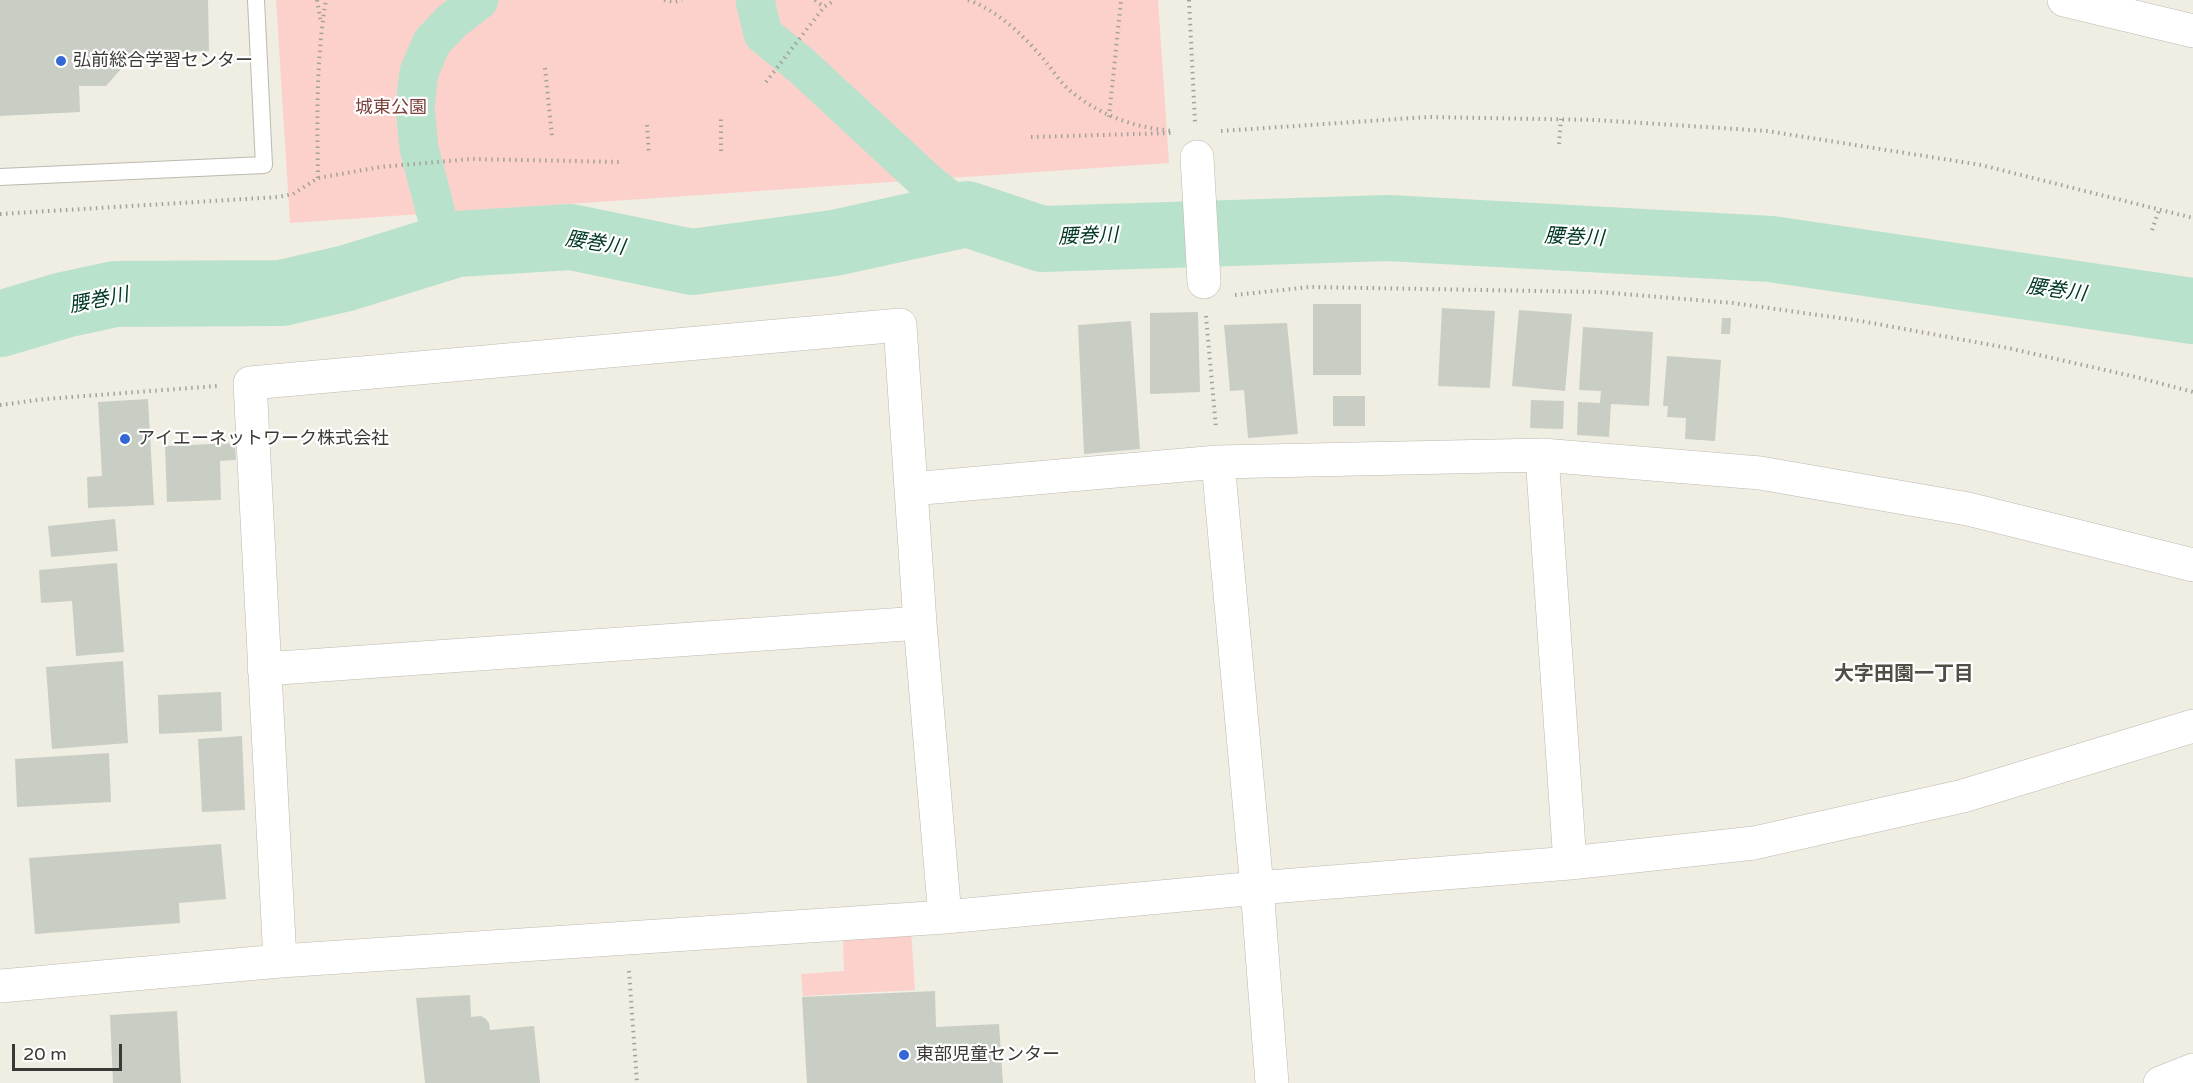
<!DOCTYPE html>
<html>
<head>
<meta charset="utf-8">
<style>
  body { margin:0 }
  #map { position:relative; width:2193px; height:1083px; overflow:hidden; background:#f0ede3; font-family:"Varela Round",sans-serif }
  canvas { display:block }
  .scale { position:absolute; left:12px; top:1044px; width:110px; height:27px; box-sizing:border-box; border:3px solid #3a3935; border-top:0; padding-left:8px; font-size:18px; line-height:21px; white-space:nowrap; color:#3a3935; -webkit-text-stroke:4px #fff; paint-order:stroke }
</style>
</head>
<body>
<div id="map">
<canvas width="2193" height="1083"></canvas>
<div class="scale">20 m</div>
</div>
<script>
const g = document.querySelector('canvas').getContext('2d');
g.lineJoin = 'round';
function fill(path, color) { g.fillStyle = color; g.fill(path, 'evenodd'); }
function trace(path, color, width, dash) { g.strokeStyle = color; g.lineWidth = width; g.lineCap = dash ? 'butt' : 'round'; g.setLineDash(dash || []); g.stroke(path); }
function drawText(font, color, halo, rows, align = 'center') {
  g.font = font + ' "Varela Round","Noto Sans JP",sans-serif'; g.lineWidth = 4.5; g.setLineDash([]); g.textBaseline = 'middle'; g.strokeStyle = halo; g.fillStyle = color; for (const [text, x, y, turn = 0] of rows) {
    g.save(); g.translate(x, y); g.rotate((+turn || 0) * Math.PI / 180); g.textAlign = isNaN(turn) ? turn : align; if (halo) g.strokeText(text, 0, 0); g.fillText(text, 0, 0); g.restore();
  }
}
fill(new Path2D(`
  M276 0H1158L1169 163 290 223Z
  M911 929 915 990 803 996 801 974 844 971 843 936Z`), '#fcd1cc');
trace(new Path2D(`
  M755 0 763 34 803 67 927 182 967 214
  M457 244 439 225 419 148 415 107 419 72 432 42 452 21 479 0`), '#b9e2cc', 39);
trace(new Path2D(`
  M0 324 64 305 115 294 282 293 347 278 457 244 571 237 692 262 834 243 967 214 1042 239 1388 228 1771 249 2193 311`), '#b9e2cc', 66);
fill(new Path2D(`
  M0 0H208L209 51 121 54V69L106 86H79L80 112 0 116Z
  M1313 304H1361V375H1313Z
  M1442 308 1495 311 1490 388 1438 386Z
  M1519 310 1572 314 1565 391 1512 386Z
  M1198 312 1200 392 1150 394V313Z
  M1722 318H1731L1730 334H1721Z
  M1131 321 1140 449 1084 454 1078 325Z
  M1287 323 1298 434 1248 438 1244 390 1230 391 1224 325Z
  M1583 327 1653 332 1649 406 1611 404 1609 437 1577 435 1578 402 1600 403 1601 391 1579 390Z
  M1667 356 1721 360 1715 441 1685 439 1686 418 1667 417 1668 406H1663Z
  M1333 396H1365V426H1333Z
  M148 399 154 505 88 508 87 477 102 476 98 402Z
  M1531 400 1564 401 1563 429 1530 428Z
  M235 443 236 460 220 461 221 500 167 502 165 446Z
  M115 519 118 551 51 557 48 526Z
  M117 563 124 652 76 656 72 601 41 603 39 570Z
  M123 661 128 743 52 749 46 667Z
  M221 692 222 731 159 734 158 695Z
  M242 736 245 810 202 812 198 739Z
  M109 753 111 802 17 807 15 759Z
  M221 844 226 899 179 903 180 923 35 934 29 858Z
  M935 991 936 1027 999 1024 1003 1083H807L802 997Z
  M470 995 471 1017 481 1016 486 1019 489 1023 490 1030 534 1026 540 1083H425L416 998Z
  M177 1011 181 1083H113L110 1015Z`), '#c9cec4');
const lane = new Path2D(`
  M0 177 264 165 256 0`);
const street = new Path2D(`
  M2064 0 2193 31
  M1197 157 1204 282
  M1542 455 1570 863
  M1218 462 1257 888 1272 1083
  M911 489 1218 462 1542 455 1760 473 1968 509 2193 565
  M264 669 920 623
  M280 961 250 383 900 325 920 623 945 917
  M0 986 280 961 945 917 1257 888 1570 863 1754 843 1963 796 2193 726`);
const secondary = new Path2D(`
  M2160 1083 2193 1070`);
trace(lane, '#bcb9af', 18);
trace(street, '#bcb9af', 34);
trace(secondary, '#bcb9af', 34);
trace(new Path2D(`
  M317 0 321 23
  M664 0 674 2 682 0
  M815 0 824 7
  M968 0C999 11 1025 37 1046 62 1054 72 1062 85 1073 93 1103 117 1137 128 1174 131
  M1189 0 1195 122
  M545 68 552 136
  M766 82 824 7 835 0
  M1109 117 1121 0
  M647 125 649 155
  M1221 131 1428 117 1596 120 1767 131 1981 165 2193 218
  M1031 137 1171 133
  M1559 144 1561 119
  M721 151V116
  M318 178C317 119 316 59 326 0
  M0 214 278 197 293 194 318 178 380 167 471 159 622 162
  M2152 230 2159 210
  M1235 295 1310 287 1599 292 1733 303 1861 321 2008 348 2136 377 2193 392
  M1206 316 1216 428
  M0 405 45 399 217 386
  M629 971 637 1083`), '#a4a29a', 4, [1.5, 4.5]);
trace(lane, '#fff', 16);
trace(street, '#fff', 33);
trace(secondary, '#fff', 33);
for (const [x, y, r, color] of [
  [61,61,6,"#3468d7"],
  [125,439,6,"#3468d7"],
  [904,1055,6,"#3468d7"]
]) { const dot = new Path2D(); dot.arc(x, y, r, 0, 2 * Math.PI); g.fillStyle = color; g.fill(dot); trace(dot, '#fff', 2); }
drawText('18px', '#3a3935', '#fff', [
  ["弘前総合学習センター",73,61],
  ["アイエーネットワーク株式会社",137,439],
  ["東部児童センター",916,1055]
], 'left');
drawText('18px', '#7c413c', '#fff', [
  ["城東公園",391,108]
]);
drawText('italic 20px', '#013823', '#fff', [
  ["腰巻川",1088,237,-2],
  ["腰巻川",1574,238,3],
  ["腰巻川",595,244,9],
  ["腰巻川",2056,291,8],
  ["腰巻川",99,301,-11]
]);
drawText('bold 20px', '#504e45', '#fff', [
  ["大字田園一丁目",1904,675]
]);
</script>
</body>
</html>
